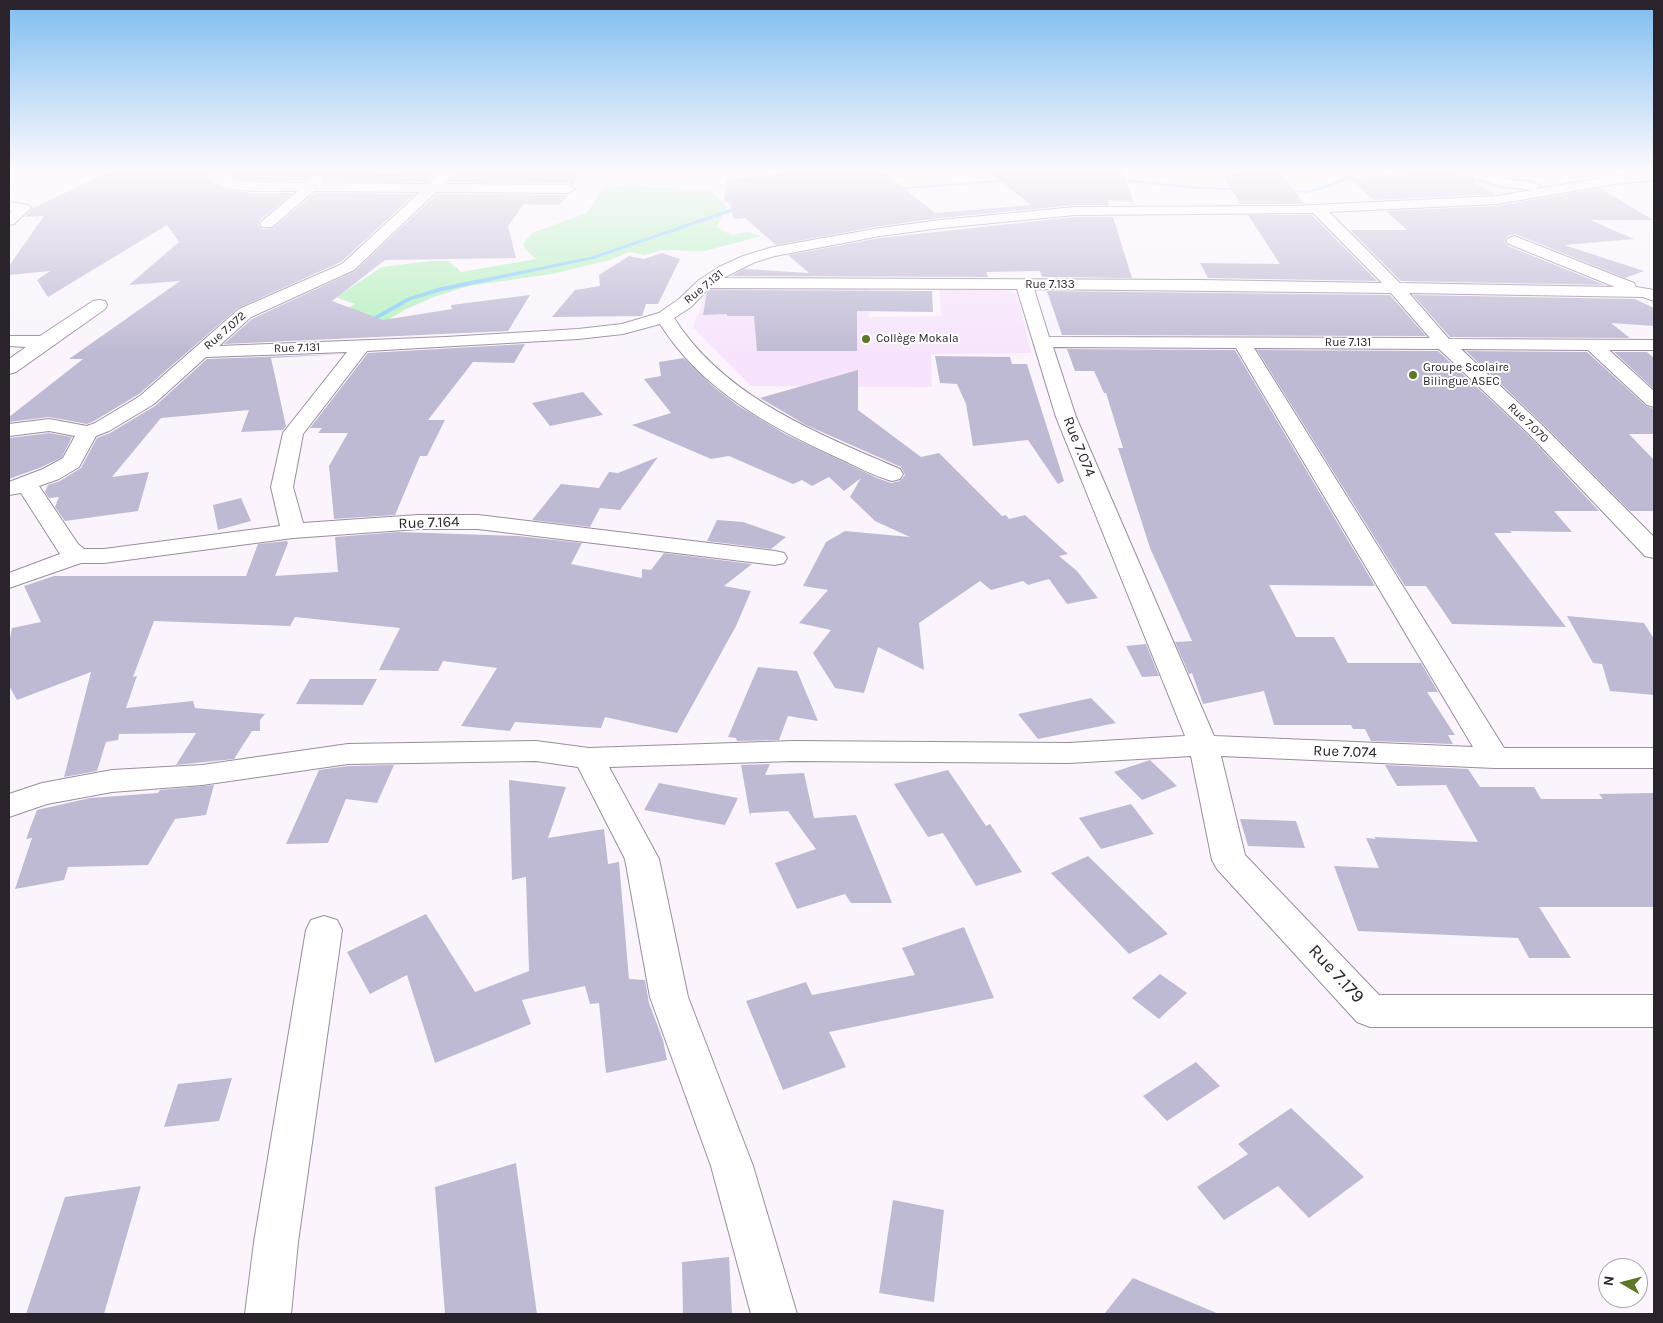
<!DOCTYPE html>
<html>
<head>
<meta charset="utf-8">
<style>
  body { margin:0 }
  #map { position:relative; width:1663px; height:1323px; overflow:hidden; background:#fbf4fd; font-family:Karla,sans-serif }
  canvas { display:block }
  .frame { position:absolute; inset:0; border:10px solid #2a232b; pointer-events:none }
  .north { position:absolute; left:1598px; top:1258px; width:50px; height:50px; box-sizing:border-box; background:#fff; border:1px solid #aaa7aa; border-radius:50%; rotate:278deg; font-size:14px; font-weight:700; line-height:20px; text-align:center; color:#2a232b }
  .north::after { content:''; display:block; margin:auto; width:18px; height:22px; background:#5f7729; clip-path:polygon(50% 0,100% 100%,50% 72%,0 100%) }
</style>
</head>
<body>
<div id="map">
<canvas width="1663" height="1323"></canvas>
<div class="frame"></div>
<div class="north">N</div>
</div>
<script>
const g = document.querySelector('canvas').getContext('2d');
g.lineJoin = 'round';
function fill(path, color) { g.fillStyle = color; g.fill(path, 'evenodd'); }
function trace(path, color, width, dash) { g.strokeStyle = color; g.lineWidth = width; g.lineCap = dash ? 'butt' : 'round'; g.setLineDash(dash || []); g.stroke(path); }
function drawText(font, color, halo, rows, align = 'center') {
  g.font = font + ' Karla,sans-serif'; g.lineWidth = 4; g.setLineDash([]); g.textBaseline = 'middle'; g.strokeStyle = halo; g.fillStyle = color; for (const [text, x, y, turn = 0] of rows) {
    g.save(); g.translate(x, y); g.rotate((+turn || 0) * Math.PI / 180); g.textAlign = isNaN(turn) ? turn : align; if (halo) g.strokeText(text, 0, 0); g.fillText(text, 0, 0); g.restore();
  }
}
fill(new Path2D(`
  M999 288 1017 294 1031 353 931 354 932 387 751 386 693 327 706 292 712 289H868L869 317 941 316 939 289Z`), '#f7e4fc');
fill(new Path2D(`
  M1465 169H1597L1516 178 1498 177Z
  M621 185H641L652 188 710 189 727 208 716 227 732 235 748 232 761 236 705 251 663 250 645 255 629 252 610 260 552 274 469 286 434 297 404 310 372 330 320 322 355 304 336 297 382 267 431 261H449L461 272 536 259 525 249 523 244 532 233 587 213 602 189Z`), '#b6f0bf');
fill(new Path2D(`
  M1468 169H1496L1465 172 1463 171Z
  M1366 174 1368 176 1349 178 1331 187 1307 193 1279 189 1281 188 1307 191 1327 185 1346 176Z
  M1111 178 1189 186 1244 189 1246 190 1244 191 1189 188 1109 180Z
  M1012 179 1014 181 892 190 890 189 892 188Z
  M744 204 746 207 593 259 442 291 411 300 379 318 370 328 365 327 375 316 407 298 441 287 590 257Z`), '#81cbf9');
fill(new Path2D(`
  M116 169 211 170 205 176V178L213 185 223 189 249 193H293L260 220 258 225 262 229 273 228 315 193 415 194 341 262 238 308 139 394 94 421 87 424 49 417 9 422V417L83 359H69L180 281 129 285 179 242 167 225 48 297 37 280 50 271 9 275V266L44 216 25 217 33 208Z
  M460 169H497L495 171 579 172 573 186 568 183 448 182Z
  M814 169H880L935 213 1031 205 985 169H1121L1134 202 1108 200 1109 205H1075L941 218 880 226 776 245 745 218 734 219 730 205 724 200 727 180Z
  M1247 169H1278L1304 204H1241L1223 177Z
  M1339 169H1357L1350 171 1348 175 1357 181 1406 175 1414 169H1446L1449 174 1474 181V183L1496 194 1374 200Z
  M230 170H382L379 173 439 171 428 182 324 181 323 177 317 175 306 181 242 180 226 175Z
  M1600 188 1653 220H1590L1634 239 1564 245 1644 271 1625 278 1515 234 1508 236 1504 241 1508 246 1605 285 1401 281 1350 230H1407L1386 211 1497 206Z
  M437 194 568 195 559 205 524 204 508 226 516 258 385 260 332 301 383 320 452 309 451 305 530 295 508 331 224 344 252 319 355 271Z
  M1248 215H1312L1377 281 1208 278 1200 263 1280 264Z
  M1075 217H1113L1132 278 1042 277 1040 271 986 272 988 277 731 276 744 269 809 273 788 255 880 238Z
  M662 253 680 259 658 304H646L642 316 552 317 575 290 600 286 599 275 629 256 644 259Z
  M710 290 932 291 933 312 857 311V351H757L754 316H727V314L703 315 707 292Z
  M1047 291 1390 295 1426 336 1062 335Z
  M1413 295 1635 299 1654 308V326L1611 323 1630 338 1450 337Z
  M525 344 514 363 473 362 428 420H445L427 456H420L395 515 334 519 329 466 348 433H318L322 428H310L368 353Z
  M1067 349 1235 350 1375 586 1269 585 1296 637H1334L1348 663H1421L1438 692H1427L1455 735H1448L1453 744 1371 741 1365 729H1353L1351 725H1274L1264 691 1203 704 1192 673 1189 674 1175 642 1192 641 1150 548 1118 448H1123L1106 393H1104L1094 371H1075Z
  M1257 350 1438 351 1527 434 1599 511H1554L1572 532 1510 531 1512 533H1494L1566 627 1452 624 1426 586H1405Z
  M1466 351 1587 352 1646 406 1654 409V434H1629L1654 460V511H1630L1543 424Z
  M1614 352H1647L1654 358V389Z
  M343 354 271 358 286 426 283 430 241 432 249 410 161 418 112 477 149 472 138 511 65 521 55 507 59 497 49 498 45 492 48 485 60 481 81 468 97 438 110 433 155 406 207 359Z
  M935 356 1010 357 1012 364H1027L1064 481 1058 484 1028 440 973 446 966 404 957 384 940 383Z
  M684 358 715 388 737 405 785 434 877 478 891 483 900 481 905 475 901 467 806 425 760 398 858 370V410L921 457 939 453 1002 516 1006 515 1009 519 1025 515 1068 554 1059 556 1077 571 1098 598 1067 604 1049 579 1028 585 1023 581 991 590 980 581 919 623 924 670 878 647 864 693 835 688 813 653 831 630 799 623 828 590 803 586 826 542 845 531 910 537 875 521 850 497 861 478 844 491 829 477 812 486 802 480 793 484 729 456 711 459 632 425 671 413 644 379 661 376 659 362Z
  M583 392 603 415 550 426 532 403Z
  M49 433 72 437 62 457 42 467 9 479V438Z
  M658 457 620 510 600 508 590 527 532 520 561 484 599 488 609 472 618 473Z
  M241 498 251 521 218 530 213 505Z
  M717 520 743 522 786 537 771 549 707 541Z
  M398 532 518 536 582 543 571 564 642 578V569L651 570 664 553 752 564 724 586 751 591 736 626 677 733 605 717 601 728 515 722 510 731 461 726 497 668 443 661 438 671 379 670 400 628 295 617 290 626 154 621 133 677 137 676 126 708 193 701 195 708 265 714 260 720V731H252L234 759 176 765 196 733 119 734 118 740 106 742 97 771 64 777 91 672 17 700 9 686V643L12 628 41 622 24 586 54 576H246L258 544 287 541 288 543 275 576 338 572 335 537Z
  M1567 616 1644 623 1654 639V695L1610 691 1602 664 1593 663Z
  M1146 644 1159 676 1142 677 1126 646Z
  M758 667 797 671 818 721 788 716 779 740 737 741 736 738 728 737Z
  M310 679H377L363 705 296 704Z
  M1091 698 1116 723 1038 739 1018 714Z
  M1150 760 1177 786 1142 800 1114 772Z
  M770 764 765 775 804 773 814 818 856 815 892 903H851L845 894 797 909 775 863 816 849 788 811 751 813 750 816 741 765Z
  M394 765 377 803 346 799 328 843 286 844 319 770 348 766Z
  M1385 765 1468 769 1480 787H1534L1541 799H1603L1599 794 1654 793V907H1539L1571 958H1529L1518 938 1358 931 1334 866 1379 868 1366 838 1376 839 1374 837 1478 842 1446 785 1397 786Z
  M948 770 986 826 990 824 1022 872 976 886 943 833 928 837 894 784Z
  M509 780 566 787 548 838 604 829 608 864 619 862 629 979 645 980 649 1003 663 1040 667 1060 606 1073 599 1003 590 1004 585 986 522 1000 531 1024 435 1063 407 975 370 994 347 952 426 914 475 992 529 971 526 877 512 880Z
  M659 783 738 798 725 825 644 810Z
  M214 785 206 815 175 819 148 865 68 867 64 880 15 889 32 838 26 839 37 810 90 798 158 793 160 790Z
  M1131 804 1154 834 1101 849 1079 818Z
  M1240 819 1296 821 1305 848 1248 846Z
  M1088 856 1168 934 1129 954 1051 873Z
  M964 927 994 998 829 1032 846 1067 783 1090 746 1001 806 982 812 995 915 975 902 948Z
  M1160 974 1187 993 1159 1019 1132 998Z
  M1196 1062 1220 1086 1167 1121 1143 1096Z
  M232 1078 219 1121 164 1127 178 1084Z
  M1291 1108 1364 1177 1309 1218 1278 1186 1224 1220 1197 1187 1248 1154 1238 1144Z
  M516 1163 537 1314H445L435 1187Z
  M141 1186 104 1314H26L65 1197Z
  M893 1200 944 1210 934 1302 879 1293Z
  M729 1257 732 1314H683L682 1262Z
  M1133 1278 1219 1314H1104Z`), '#bfbad4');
const minor = new Path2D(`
  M215 169H229L222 176 242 182 307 183 317 177 322 178V183L429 184 444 169H458L444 184 568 185 575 189 568 193 436 192 354 270 251 317 219 346 446 337 578 329 622 324 659 313 679 299 699 280 719 267 743 256 773 247 880 228 941 220 1075 207 1293 206 1497 196 1532 190 1504 187 1449 172 1448 169H1470L1505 179 1533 182 1540 186 1536 189 1615 176 1654 172V180L1615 184 1497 204 1329 212 1400 283 1615 287 1509 244 1506 241 1509 238 1514 236 1634 283 1636 287 1654 290V301L1643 297 1409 293 1449 339 1654 340V350H1609L1654 391V407L1647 405 1588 350 1461 349 1542 425 1654 537V558L1645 556 1528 433 1439 349 1254 348 1504 748H1654V768H1495L1221 756 1245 855 1379 995H1654V1027H1370L1357 1022 1217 869 1212 860 1191 756 1069 763 793 761 609 767 659 859 688 997 753 1166 797 1314H751L711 1166 650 997 625 859 578 767 536 761 348 764 202 785 112 792 47 804 9 817V794L42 783 112 770 202 765 348 744 536 741 589 748 793 741 1069 743 1185 736 1056 417 1017 289 709 288 691 307 674 318C725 398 817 433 900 469L903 474 900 479 892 481C873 476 854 465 836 457 768 426 701 389 660 324L623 334 578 339 367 351 303 434 293 487 303 523 418 515H478L775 551 784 553 787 558 784 563 775 565 478 529H418L293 538 104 563H81L9 588V573L60 554 21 493 9 495V482L43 469 63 458 75 436 49 431 9 436V424L49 419 87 426 95 423 140 396 239 309 342 264 420 192 314 191 272 227H262L260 224 262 221 298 191C275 190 221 196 206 177ZM1313 213 1382 283 1200 280 723 278 755 262 775 256 880 236 941 228 1075 215ZM1034 289 1391 293 1430 338 1049 337ZM1053 347 1236 348 1473 747 1214 736 1076 417ZM347 352 283 433 271 487 280 526 104 549H84L78 544 39 486 59 479 79 467 96 436 109 431 154 404 206 357Z
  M1371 169H1412L1406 173 1357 179 1350 175 1352 172Z
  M9 202 29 205 31 208 14 224 9 225V214L12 211 9 210Z
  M99 300 105 301 107 305 105 309 16 372 9 374V359L26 347 9 346V336H40L93 301Z
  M324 916 337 920 342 930 298 1242 291 1314H245L254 1242 306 930 311 920Z`);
trace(minor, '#9c8ca0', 2);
fill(minor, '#fff');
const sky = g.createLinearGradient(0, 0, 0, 355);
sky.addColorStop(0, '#7fbdef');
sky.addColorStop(0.48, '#fdfafe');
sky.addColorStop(1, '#fdfafe00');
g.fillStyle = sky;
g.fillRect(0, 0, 1663, 355);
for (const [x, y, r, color] of [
  [866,339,5,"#5f7729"],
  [1413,375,5,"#5f7729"]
]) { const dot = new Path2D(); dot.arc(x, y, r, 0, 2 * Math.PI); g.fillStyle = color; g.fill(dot); trace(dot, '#fff', 2); }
drawText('12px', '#2a232b', '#fff', [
  ["Rue 7.133",1050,285],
  ["Rue 7.131",704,287,-39],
  ["Rue 7.072",225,331,-41],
  ["Rue 7.131",1348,343],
  ["Rue 7.131",297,348,-2],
  ["Rue 7.070",1528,423,44]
]);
drawText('12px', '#2a232b', '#fff', [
  ["Collège Mokala",876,339],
  ["Groupe Scolaire",1423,368],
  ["Bilingue ASEC",1423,382]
], 'left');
drawText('15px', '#2a232b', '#fff', [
  ["Rue 7.074",1079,447,68],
  ["Rue 7.164",429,523,-2],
  ["Rue 7.074",1345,752,2]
]);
drawText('18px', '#2a232b', '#fff', [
  ["Rue 7.179",1336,974,47]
]);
</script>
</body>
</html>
